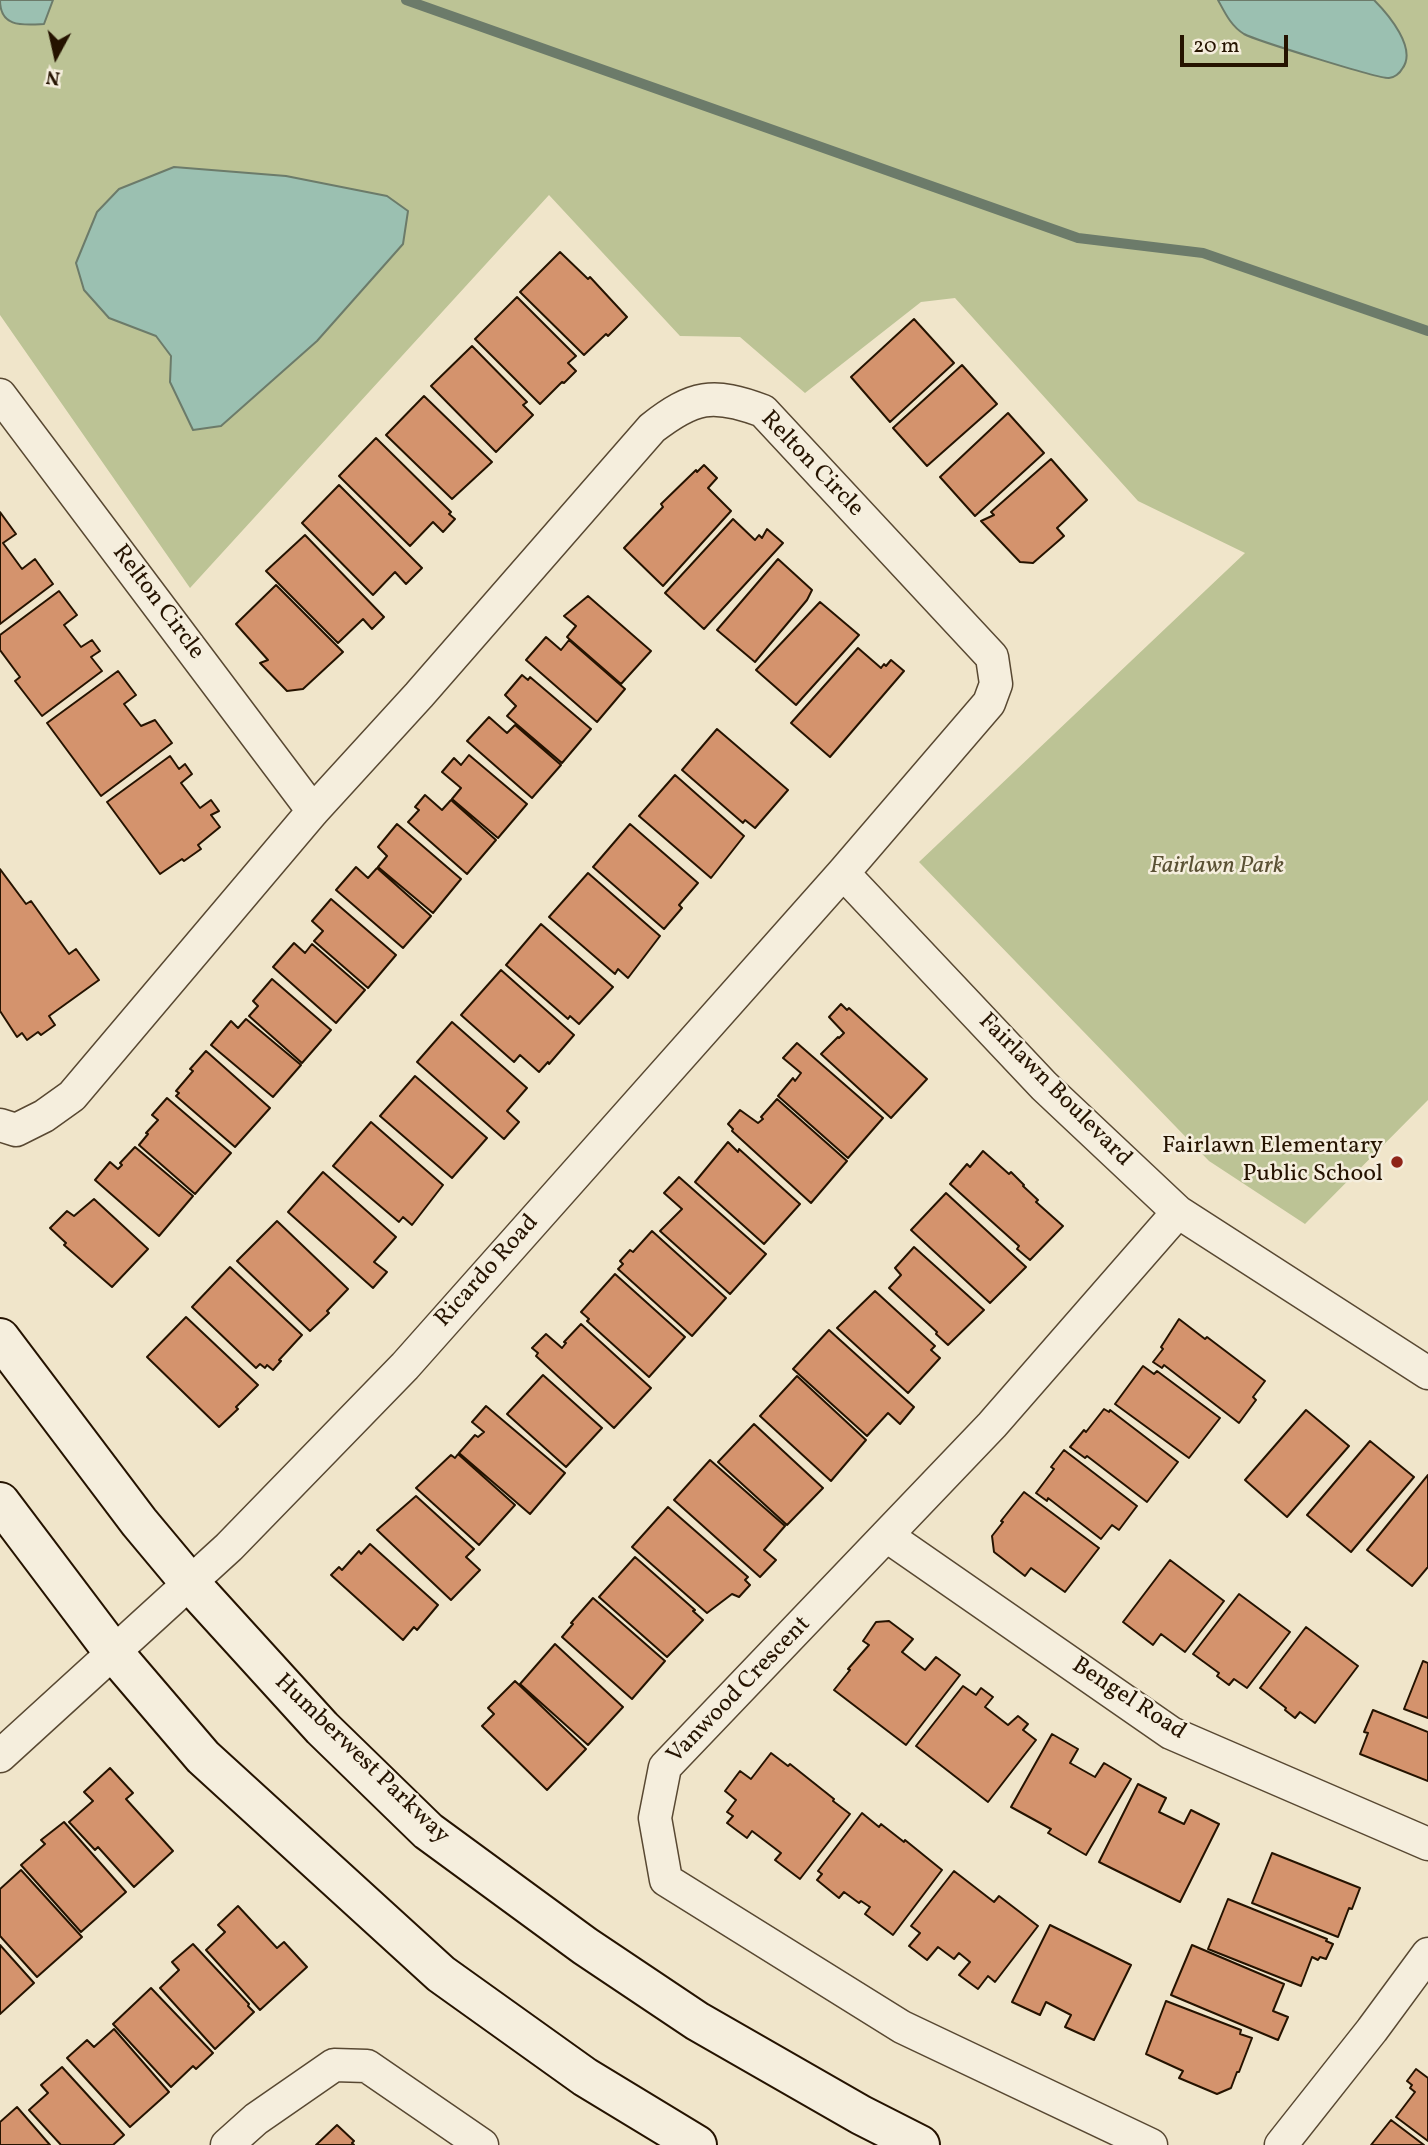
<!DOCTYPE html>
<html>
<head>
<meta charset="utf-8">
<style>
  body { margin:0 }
  #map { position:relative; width:1428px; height:2145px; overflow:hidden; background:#f0e5ca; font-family:Vollkorn,serif }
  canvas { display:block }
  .north { position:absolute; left:21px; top:21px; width:70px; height:70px; -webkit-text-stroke:5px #f5eedd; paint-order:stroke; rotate:188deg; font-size:19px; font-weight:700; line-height:28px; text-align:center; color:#251300 }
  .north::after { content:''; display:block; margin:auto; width:24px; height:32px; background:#251300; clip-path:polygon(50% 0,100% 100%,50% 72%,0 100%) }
  .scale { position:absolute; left:1180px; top:35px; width:108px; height:32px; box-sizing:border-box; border:4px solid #251300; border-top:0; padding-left:9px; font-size:21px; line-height:24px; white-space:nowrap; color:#251300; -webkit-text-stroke:5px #f5eedd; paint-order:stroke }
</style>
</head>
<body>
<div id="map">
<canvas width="1428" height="2145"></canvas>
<div class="north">N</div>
<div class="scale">20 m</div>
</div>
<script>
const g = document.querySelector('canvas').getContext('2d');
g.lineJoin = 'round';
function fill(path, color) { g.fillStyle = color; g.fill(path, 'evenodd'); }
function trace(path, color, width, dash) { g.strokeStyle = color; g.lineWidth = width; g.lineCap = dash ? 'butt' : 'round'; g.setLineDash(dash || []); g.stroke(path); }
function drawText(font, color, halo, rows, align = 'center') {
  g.font = font + ' Vollkorn,serif'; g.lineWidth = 5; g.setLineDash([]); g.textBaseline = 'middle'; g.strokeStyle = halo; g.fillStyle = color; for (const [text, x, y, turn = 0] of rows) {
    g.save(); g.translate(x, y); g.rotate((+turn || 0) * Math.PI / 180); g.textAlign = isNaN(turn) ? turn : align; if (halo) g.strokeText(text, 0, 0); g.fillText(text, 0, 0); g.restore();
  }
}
fill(new Path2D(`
  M0 0H1428V1100L1305 1224 1209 1161 919 862 1245 553 1138 501 955 298 921 302 805 393 740 337 680 336 549 195 190 588 0 315Z`), '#bcc395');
const water = new Path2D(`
  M0 0H53L44 24C23 25 0 28 0 0Z
  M1218 0H1374C1388 14 1418 49 1402 69 1400 73 1394 78 1389 78 1379 79 1255 40 1244 34 1231 26 1225 13 1218 0Z
  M174 167 286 176 387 196 408 211 403 244 317 341 221 426 193 430 170 382 171 356 156 336 109 318 84 290 76 263 97 212 119 189Z`);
fill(water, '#9bc0b1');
trace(water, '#6c7b6a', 2);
trace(new Path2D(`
  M406 0 1078 238 1203 253 1428 331`), '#6c7b6a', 10);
const building = new Path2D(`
  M560 252 588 279 590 277 627 317 608 336 606 334 584 355 520 292Z
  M517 297 576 356 568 363 576 371 564 383 562 382 540 404 475 339Z
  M914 319 954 363 890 422 851 377Z
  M472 346 527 402 523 405 533 415 496 452 431 386Z
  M962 365 997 404 927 466 893 428Z
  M424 396 492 462 452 499 386 435Z
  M1008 413 1044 453 975 516 940 477Z
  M376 438 451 512 449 514 455 519 443 532 433 522 410 546 339 476Z
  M1051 459 1087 500 1057 528 1064 536 1033 563 1020 562 981 521 994 515 991 512Z
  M704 465 717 478 708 488 731 511 663 586 624 548 663 507 661 504 696 470 697 472Z
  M339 485 422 568 406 584 395 572 373 595 302 523Z
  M0 512 16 534 3 543 22 569 35 559 53 584 0 624Z
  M733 519 755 540 759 535 762 538 767 529 783 543 704 629 665 593Z
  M305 535 384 617 372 629 363 619 338 643 266 571Z
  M778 559 812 590 807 600 755 662 717 630Z
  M276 585 343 652 303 689 287 691 260 663 268 660 236 624Z
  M59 591 77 615 64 625 81 647 92 640 100 651 91 657 102 671 42 716 15 681 20 677 0 650V635Z
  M588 596 651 651 621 684 567 637 576 626 564 616Z
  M820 602 859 635 796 705 756 670Z
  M546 637 561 650 569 640 625 689 597 722 526 660Z
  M858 648 881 668 884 664 886 666 891 660 904 671 830 757 791 723Z
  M118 671 136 695 124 704 141 726 155 720 172 743 101 796 47 723Z
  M522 675 528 680 530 677 591 729 562 763 507 716 516 706 505 695Z
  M489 717 507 733 515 725 561 765 532 798 467 741Z
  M717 729 788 790 755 828 745 820 743 823 682 770Z
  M469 755 527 804 498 838 452 799 461 788 442 772 454 758 461 765Z
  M170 756 179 769 185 764 192 774 181 783 200 808 211 800 219 811 211 815 220 827 198 845 201 849 184 861 182 859 160 874 107 802Z
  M675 775 744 836 711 878 639 816Z
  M425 795 442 810 451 800 496 840 467 874 408 822 419 810 415 807Z
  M397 824 461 879 433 913 378 867 387 856 378 847Z
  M630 824 698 883 679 905 682 908 664 929 593 867Z
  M356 867 368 878 377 868 431 916 403 948 336 890Z
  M0 869 26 904 31 901 69 954 76 949 99 980 49 1016 55 1025 41 1035 38 1032 27 1040 22 1033 17 1037 0 1011Z
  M588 873 660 936 628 978 618 969 615 974 549 917Z
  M331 899 396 955 368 988 314 941 323 931 312 921Z
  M541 924 613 987 579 1024 570 1016 568 1019 506 965Z
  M294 943 305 953 312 944 365 990 336 1023 273 967Z
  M501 970 574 1035 549 1064 548 1062 539 1072 520 1055 514 1062 461 1015Z
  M272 979 331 1030 302 1063 249 1016 258 1006 253 1001Z
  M841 1004 847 1010 849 1008 927 1079 891 1118 821 1054 838 1037 839 1038 844 1033 829 1017Z
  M246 1019 301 1065 273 1097 211 1045 231 1021 238 1028Z
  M452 1022 527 1088 507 1111 519 1122 504 1139 417 1062Z
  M797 1043 883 1118 848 1158 778 1096 793 1078 795 1081 801 1073 783 1058Z
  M206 1051 270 1108 235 1147 176 1096 179 1093 176 1091 193 1071 190 1069Z
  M415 1076 487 1138 452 1178 380 1116Z
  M167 1098 231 1153 195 1194 139 1145 148 1134 146 1133 158 1120 152 1115Z
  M777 1099 847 1161 811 1203 732 1131 733 1129 728 1124 740 1110 758 1123 763 1119 761 1117Z
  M371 1122 443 1185 412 1225 403 1217 399 1222 333 1166Z
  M728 1142 738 1152 739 1149 800 1204 764 1244 695 1182Z
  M135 1147 193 1196 159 1236 95 1180 110 1162 118 1169 122 1165 120 1163Z
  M983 1151 1009 1174 1011 1172 1024 1185 1023 1186 1038 1200 1036 1202 1063 1226 1030 1260 1017 1249 1019 1246 950 1184 967 1164 970 1167Z
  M323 1172 396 1237 374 1262 387 1272 373 1288 288 1212Z
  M679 1177 766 1254 730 1294 660 1231 682 1209 664 1193Z
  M946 1193 1026 1267 990 1303 911 1230Z
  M94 1199 148 1249 112 1287 64 1245 66 1243 50 1228 67 1211 74 1216Z
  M277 1221 348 1289 327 1311 329 1313 310 1331 237 1261Z
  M652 1231 726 1298 692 1336 618 1269 623 1264 620 1261 630 1250 633 1252Z
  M914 1247 984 1310 948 1345 936 1334 937 1332 889 1288 901 1275 895 1268Z
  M230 1267 302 1335 279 1360 281 1361 273 1370 267 1365 265 1368 260 1364 256 1368 192 1307Z
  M615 1274 685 1337 649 1377 587 1321 589 1319 581 1312Z
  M875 1291 935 1346 931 1350 940 1358 908 1393 837 1328Z
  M186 1317 258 1385 236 1407 238 1409 219 1427 147 1357Z
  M1179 1319 1205 1339 1207 1337 1265 1381 1253 1397 1256 1400 1239 1423 1164 1365 1162 1368 1153 1362 1163 1349 1161 1347Z
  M581 1324 651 1388 614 1428 536 1356 538 1353 532 1348 546 1334 562 1348 566 1343 564 1342Z
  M829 1330 914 1407 900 1424 888 1413 867 1436 793 1369Z
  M1143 1366 1154 1374 1157 1371 1220 1418 1189 1458 1115 1404Z
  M543 1375 602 1428 566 1467 507 1414Z
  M797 1376 866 1440 831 1481 760 1416Z
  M486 1406 565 1473 530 1514 459 1453 475 1435 478 1437 484 1432 472 1422Z
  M1104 1409 1109 1412 1110 1410 1178 1462 1147 1502 1087 1456 1085 1458 1070 1447 1084 1430 1086 1432Z
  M1306 1410 1349 1446 1287 1517 1245 1480Z
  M754 1424 823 1488 787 1525 718 1462Z
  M1370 1441 1414 1477 1351 1552 1307 1515Z
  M1064 1450 1137 1506 1119 1530 1112 1525 1101 1539 1048 1498 1047 1501 1036 1493 1054 1469 1051 1467Z
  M458 1454 515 1505 479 1545 416 1488 451 1455 455 1458Z
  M710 1460 785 1526 764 1550 776 1560 760 1577 674 1500Z
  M1428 1475V1567L1412 1586 1367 1550Z
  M1024 1492 1099 1548 1065 1592 1031 1568 1025 1576 994 1552 992 1536 1003 1522 1001 1521Z
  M416 1496 474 1549 466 1557 480 1570 451 1600 377 1530Z
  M668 1507 748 1577 745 1580 750 1585 739 1597 732 1594 707 1613 632 1547Z
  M370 1544 438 1605 417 1630 414 1627 403 1640 331 1575 339 1567 342 1570 359 1551 361 1554Z
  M635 1557 695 1610 693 1611 703 1620 667 1657 599 1597Z
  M1170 1560 1224 1601 1185 1652 1161 1634 1153 1645 1123 1622Z
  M1239 1594 1290 1632 1247 1688 1234 1679 1229 1685 1217 1676 1219 1673 1193 1654Z
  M593 1598 665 1661 632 1699 562 1637 573 1624 571 1623Z
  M889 1621 913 1639 902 1652 925 1670 936 1657 960 1675 906 1745 834 1690 850 1670 848 1669 869 1645 863 1641 876 1622Z
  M1306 1627 1358 1666 1315 1723 1300 1712 1295 1718 1285 1710 1286 1708 1260 1688Z
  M555 1644 623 1707 588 1745 520 1684Z
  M1423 1661 1428 1663V1718L1404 1709Z
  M515 1681 586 1749 547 1790 482 1726 494 1714 488 1708Z
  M963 1686 976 1695 981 1688 993 1697 985 1707 1008 1725 1018 1716 1028 1724 1023 1730 1036 1740 988 1802 916 1746Z
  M1373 1710 1428 1732V1781L1360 1754 1368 1733 1364 1732Z
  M1052 1734 1078 1749 1070 1763 1095 1777 1104 1763 1131 1779 1086 1855 1048 1833 1051 1829 1011 1807Z
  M771 1753 788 1766 790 1764 834 1799 833 1801 850 1814 800 1879 775 1860 781 1853 752 1831 747 1838 727 1823 733 1816 727 1812 736 1800 725 1791 740 1771 751 1779Z
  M110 1768 133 1793 126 1799 173 1851 134 1887 98 1847 95 1850 69 1822 93 1801 84 1792Z
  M1138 1784 1166 1798 1159 1812 1184 1824 1191 1810 1219 1824 1180 1902 1099 1862Z
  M862 1813 879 1827 881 1824 904 1842 905 1840 942 1870 893 1935 865 1914 870 1907 861 1901 859 1903 844 1892 839 1898 817 1880 822 1874 818 1871Z
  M64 1822 126 1892 81 1932 21 1865 45 1844 41 1840Z
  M1272 1853 1360 1888 1352 1909 1349 1908 1338 1937 1252 1903Z
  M21 1870 82 1937 37 1977 0 1936V1889Z
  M954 1871 994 1902 999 1896 1038 1926 995 1982 988 1976 978 1989 959 1975 970 1962 959 1953 954 1959 938 1947 927 1960 909 1946 920 1933 911 1926Z
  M1228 1899 1327 1939 1326 1941 1333 1944 1326 1959 1320 1957 1318 1960 1312 1957 1301 1986 1208 1949Z
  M238 1906 277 1948 284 1942 307 1967 260 2010 206 1950 225 1932 218 1925Z
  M1050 1925 1131 1965 1094 2040 1065 2027 1071 2015 1046 2002 1040 2015 1012 2002Z
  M193 1944 249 2004 248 2006 254 2012 215 2049 160 1988 179 1970 172 1962Z
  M0 1945 34 1983 0 2014Z
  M1192 1945 1284 1984 1273 2011 1288 2017 1278 2040 1171 1995Z
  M151 1988 213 2053 196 2069 193 2066 171 2087 113 2024Z
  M1166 2001 1241 2030 1240 2034 1252 2038 1239 2072H1237L1231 2088 1217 2094 1179 2078 1183 2071 1146 2054Z
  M114 2029 169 2092 130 2127 67 2058 87 2040 94 2047Z
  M62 2067 124 2135 113 2145H61L29 2110 48 2093 41 2085Z
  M1416 2069 1428 2078V2141L1396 2117 1415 2092 1410 2088 1412 2085 1407 2081Z
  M17 2107 50 2145H0V2122Z
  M1391 2120 1424 2145H1371Z
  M337 2125 354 2141 352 2143 354 2145H316Z`);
fill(building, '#d4936d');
trace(building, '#251300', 2);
const minor = new Path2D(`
  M0 395 313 811
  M843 873 1044 1086 1178 1212 1428 1373
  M0 1125 16 1130 44 1116 72 1096 313 811 419 695 652 428C693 396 713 392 763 411L992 657 996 684 989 703 843 873 405 1366 229 1547 0 1756
  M887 1536 1171 1733 1428 1844
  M227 2145 256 2119 334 2065 367 2066 482 2145
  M1151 2145 902 2027 666 1880 655 1818 665 1767 992 1425 1178 1212
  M1281 2145 1372 2030 1428 1954`);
const secondary = new Path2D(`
  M0 1338 139 1522 190 1583 322 1728 428 1831 585 1946 697 2021 861 2115 920 2145
  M0 1502 114 1653 203 1757 441 1974 585 2077 697 2145`);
trace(minor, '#584832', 35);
trace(secondary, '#251300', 42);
trace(minor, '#f5eedd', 32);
trace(secondary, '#f5eedd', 38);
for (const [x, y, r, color] of [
  [1397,1162,7,"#8f2418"]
]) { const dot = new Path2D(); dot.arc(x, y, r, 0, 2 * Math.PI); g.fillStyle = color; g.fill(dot); trace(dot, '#f5eedd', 2.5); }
drawText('24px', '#251300', '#f5eedd', [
  ["Relton Circle",811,465,46],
  ["Relton Circle",157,603,53],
  ["Fairlawn Boulevard",1054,1091,45],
  ["Ricardo Road",488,1272,-48],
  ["Vanwood Crescent",740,1691,-46],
  ["Bengel Road",1128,1700,33],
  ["Humberwest Parkway",361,1760,44]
]);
drawText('italic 24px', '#5a5134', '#f5eedd', [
  ["Fairlawn Park",1217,868]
]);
drawText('24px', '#251300', '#f5eedd', [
  ["Fairlawn Elementary",1383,1148],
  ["Public School",1383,1176]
], 'right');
</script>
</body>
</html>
